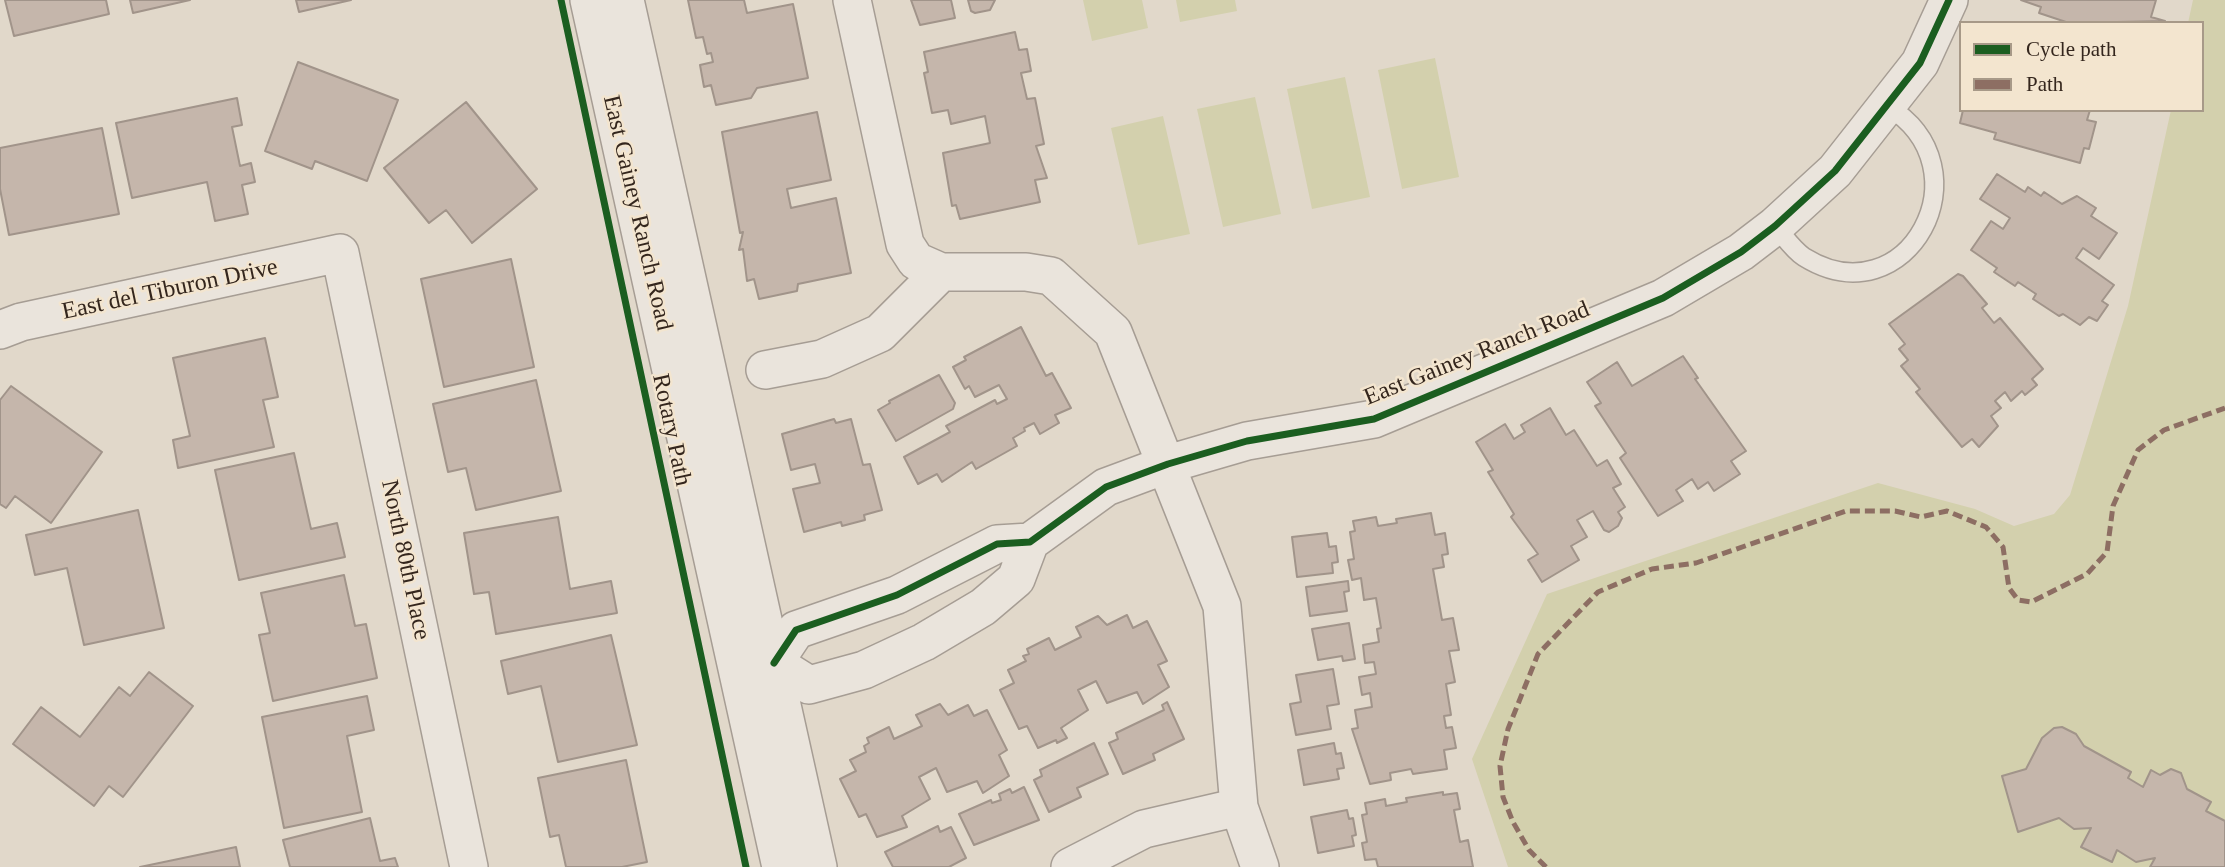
<!DOCTYPE html>
<html>
<head>
<meta charset="utf-8">
<style>
  body { margin:0 }
  #map { position:relative; width:2225px; height:867px; overflow:hidden; background:#e1d8ca; font-family:Georgia,serif }
  canvas { display:block }
  .legend { position:absolute; left:1959px; top:21px; width:245px; height:91px; box-sizing:border-box; background:#f3e5cf; border:2px solid #a79988; margin:0; padding:9px 12px; list-style:none; font-size:21px; color:#34261d }
  .legend li { display:flex; align-items:center; gap:14px; height:35px }
  .legend b { width:35px; border:2px solid #a79988 }
</style>
</head>
<body>
<div id="map">
<canvas width="2225" height="867"></canvas>
<ul class="legend">
<li><b style="height:9px;background:#1b5e20"></b>Cycle path</li>
<li><b style="height:9px;background:#8d6e63"></b>Path</li>
</ul>
</div>
<script>
const g = document.querySelector('canvas').getContext('2d');
g.lineJoin = 'round';
function fill(path, color) { g.fillStyle = color; g.fill(path, 'evenodd'); }
function trace(path, color, width, dash) { g.strokeStyle = color; g.lineWidth = width; g.lineCap = dash ? 'butt' : 'round'; g.setLineDash(dash || []); g.stroke(path); }
function drawText(font, color, halo, rows, align = 'center') {
  g.font = font + ' Georgia,serif'; g.lineWidth = 5; g.setLineDash([]); g.textBaseline = 'middle'; g.strokeStyle = halo; g.fillStyle = color; for (const [text, x, y, turn = 0] of rows) {
    g.save(); g.translate(x, y); g.rotate((+turn || 0) * Math.PI / 180); g.textAlign = isNaN(turn) ? turn : align; if (halo) g.strokeText(text, 0, 0); g.fillText(text, 0, 0); g.restore();
  }
}
fill(new Path2D(`
  M1083 0H1142L1148 28 1092 41Z
  M1176 0H1235L1237 11 1180 22Z
  M2193 0H2225V867H1508L1472 759 1547 594 1878 483 1975 509 2014 526 2054 514 2070 495 2128 306 2171 110H2202V23H2188Z
  M1435 58 1459 177 1402 189 1378 70Z
  M1345 77 1370 197 1312 209 1287 89Z
  M1255 97 1281 214 1223 227 1197 109Z
  M1163 116 1190 234 1138 245 1111 128Z`), '#d3d0ad');
const building = new Path2D(`
  M5 0H106L109 14 14 36Z
  M130 0H190L133 13Z
  M296 0H351L299 12Z
  M688 0H744L747 13 793 4 808 78 757 88 751 98 716 105 711 85 704 87 700 65 713 62 711 53 707 54 703 37 696 38Z
  M911 0H951L955 18 920 25Z
  M968 0H995L990 10 975 13 971 11Z
  M2021 0H2156L2151 17 2165 21 2069 23 2039 13 2041 7Z
  M1015 32 1019 50 1027 49 1031 71 1021 73 1027 99 1035 98 1044 144 1036 146 1047 178 1035 180 1040 202 960 219 956 205 952 206 943 153 990 143 985 116 951 124 948 110 932 113 924 73 928 72 924 52Z
  M298 62 398 100 367 181 315 161 312 169 265 151Z
  M237 98 242 125 232 127 240 166 251 163 255 182 242 185 248 214 215 221 207 182 132 198 116 123Z
  M466 102 537 189 472 243 446 210 429 223 384 168Z
  M1963 110H2090L2087 120 2096 122 2089 149 2084 148 2080 163 1994 139 1996 133 1960 123Z
  M817 112 831 180 787 189 791 208 836 198 851 273 798 284 797 291 759 299 754 279 747 281 743 249 739 250 743 232 740 233 722 132Z
  M102 128 119 214 9 235 0 189V148Z
  M1997 174 2025 192 2028 187 2041 196 2044 192 2062 204 2077 196 2096 208 2091 216 2117 233 2099 259 2083 248 2076 258 2114 285 2102 301 2108 305 2097 321 2089 317 2080 325 2063 314 2059 316 2033 299 2036 294 2018 282 2015 286 1994 272 1997 268 1971 250 1991 221 2003 229 2010 218 1980 199Z
  M511 259 534 367 444 387 421 279Z
  M1958 274 1963 276 1987 304 1982 308 1994 323 2000 318 2043 369 2032 379 2037 385 2025 395 2022 391 2011 401 2005 392 1995 401 2001 408 1991 416 1998 426 1979 447 1972 439 1962 447 1916 392 1920 389 1901 366 1908 360 1899 349 1905 344 1889 324Z
  M1021 327 1046 376 1052 373 1071 408 1055 415 1059 423 1040 434 1034 423 1024 428 1025 431 1013 438 1017 446 976 469 972 462 942 482 937 474 918 484 904 457 950 432 946 426 995 400 997 404 1007 399 999 385 975 397 969 386 965 389 953 367 966 360 964 357Z
  M265 338 278 397 263 400 274 447 178 468 173 440 190 436 173 358Z
  M1683 356 1698 378 1695 379 1746 451 1731 461 1740 474 1714 491 1708 482 1698 489 1692 479 1676 490 1683 501 1658 516 1620 458 1626 453 1595 406 1601 403 1587 382 1617 362 1632 386Z
  M939 375 955 403 953 409 896 441 878 410 890 403 889 401Z
  M536 380 561 491 476 510 466 468 448 472 433 404Z
  M11 386 102 452 51 523 15 496 6 508 0 504V400Z
  M1550 408 1566 435 1574 430 1597 466 1607 460 1621 484 1613 488 1625 507 1618 512 1622 518 1618 526 1609 532 1604 530 1593 511 1577 520 1587 537 1571 546 1579 560 1542 582 1528 560 1538 554 1511 517 1514 514 1488 472 1493 470 1476 442 1505 424 1514 439 1525 432 1521 425Z
  M834 419 836 423 851 419 863 465 870 464 882 510 864 515 865 520 842 526 841 522 804 532 793 489 820 483 815 464 791 470 782 434Z
  M294 453 311 529 337 523 345 557 239 580 215 470Z
  M138 510 164 628 84 645 67 568 35 575 26 535Z
  M1431 513 1435 535 1445 533 1448 554 1442 555 1444 567 1433 569 1442 620 1453 618 1459 650 1449 651 1455 682 1446 684 1451 715 1444 716 1446 728 1452 727 1456 748 1444 750 1447 769 1413 774 1411 769 1390 773 1391 780 1370 784 1352 729 1358 728 1355 710 1372 707 1370 693 1362 695 1359 677 1376 674 1374 662 1365 663 1363 645 1379 642 1377 629 1381 628 1376 598 1364 600 1361 578 1352 580 1348 560 1354 559 1350 532 1355 531 1353 521 1376 517 1378 526 1397 523 1396 519Z
  M558 517 570 589 611 581 617 613 496 634 489 592 474 594 464 533Z
  M1327 533 1329 547 1336 546 1338 562 1332 563 1333 573 1297 577 1292 537Z
  M344 575 355 626 366 624 377 678 273 701 259 635 270 633 261 593Z
  M1348 581 1349 591 1344 592 1347 611 1310 616 1306 587Z
  M1127 615 1133 628 1147 621 1167 661 1158 665 1169 687 1143 704 1137 692 1107 703 1096 681 1078 690 1088 710 1061 728 1067 738 1057 743 1056 740 1038 748 1027 726 1019 729 1000 690 1014 683 1008 670 1026 661 1023 656 1029 654 1027 649 1049 638 1055 650 1081 637 1076 627 1098 616 1107 625Z
  M1349 623 1355 659 1343 661 1342 656 1318 660 1312 629Z
  M611 635 637 745 558 762 541 686 508 694 501 661Z
  M1333 669 1339 704 1327 706 1331 729 1296 735 1290 704 1301 702 1296 675Z
  M149 672 193 706 123 797 109 786 94 806 13 744 41 707 80 737 119 687 130 696Z
  M367 696 374 730 347 736 362 812 284 828 262 717Z
  M1167 702 1184 739 1153 754 1155 760 1123 774 1109 743 1118 739 1116 733 1164 710 1162 705Z
  M940 704 948 715 968 705 974 716 987 710 1007 750 999 755 1009 776 983 793 977 781 947 792 936 768 919 777 930 799 902 816 907 827 877 837 866 814 859 817 840 779 856 771 850 760 866 752 864 746 869 743 867 738 889 727 894 739 922 726 916 715Z
  M2062 727 2076 734 2084 746 2131 772 2128 778 2143 787 2151 770 2160 775 2171 769 2181 773 2187 789 2211 802 2206 811 2225 821V867H2150L2155 858 2136 862 2117 850 2112 862 2081 847 2091 828 2074 829 2059 818 2018 832 2002 776 2026 769 2042 738 2054 728Z
  M1094 743 1108 774 1077 788 1081 797 1049 812 1034 780 1042 776 1040 770Z
  M1334 743 1336 754 1341 753 1344 768 1337 769 1339 779 1304 785 1298 750Z
  M626 760 647 862 622 867H566L559 835 550 837 538 778Z
  M1024 787 1039 820 974 845 959 814 991 800 992 803 1001 800 999 794 1010 789 1012 793Z
  M1443 792V795L1457 793 1460 809 1454 810 1460 842 1468 840 1473 867H1378L1376 859 1365 860 1362 843 1367 842 1362 815 1367 814 1365 803 1385 799 1386 806 1407 802 1406 798Z
  M1347 810 1349 819 1353 818 1356 835 1352 836 1354 846 1318 853 1311 817Z
  M370 818 380 861 395 858 398 867H290L283 840Z
  M938 826 940 832 951 827 966 858 949 867H893L885 852Z
  M236 847 240 867H140Z`);
fill(building, '#c5b6ab');
trace(building, '#a1948a', 2);
const service = new Path2D(`
  M1775 226C1784 236 1793 250 1804 257 1907 321 1990 168 1887 106`);
const minor = new Path2D(`
  M589 0 781 867
  M625 0 818 867
  M852 0 905 244 916 261 941 272H1026L1051 276 1113 332 1222 606 1239 807 1260 867
  M0 330 21 322 340 253 469 867
  M765 370 822 359 880 333 941 272
  M774 663 796 630 897 595 997 544 1030 542 1106 487 1168 464 1247 441 1374 419 1663 298 1741 252 1775 226 1835 171 1920 63 1949 0
  M762 666 774 663 809 685 864 670 924 642 983 607 1016 579 1030 542
  M1070 867 1144 829 1239 807`);
trace(service, '#a69d94', 21);
trace(minor, '#a69d94', 40);
trace(service, '#eae4dc', 18);
trace(minor, '#eae4dc', 37);
trace(new Path2D(`
  M1546 867 1529 850 1513 822 1503 797 1500 766 1508 729 1538 654 1598 592 1652 569 1696 563 1846 511H1895L1921 517 1947 511 1986 527 2003 547 2009 588 2018 600 2031 602 2087 574 2107 552 2113 506 2138 450 2164 430 2225 408`), '#8d6e63', 5, [10, 5]);
trace(new Path2D(`
  M561 0 746 867
  M774 663 796 630 897 595 997 544 1030 542 1106 487 1168 464 1247 441 1374 419 1663 298 1741 252 1775 226 1835 171 1920 63 1949 0`), '#1b5e20', 7);
drawText('24px', '#34261d', '#f3e5cf', [
  ["East Gainey Ranch Road",637,213,77],
  ["East del Tiburon Drive",170,290,-12],
  ["East Gainey Ranch Road",1477,354,-22],
  ["Rotary Path",671,430,78],
  ["North 80th Place",405,560,78]
]);
</script>
</body>
</html>
